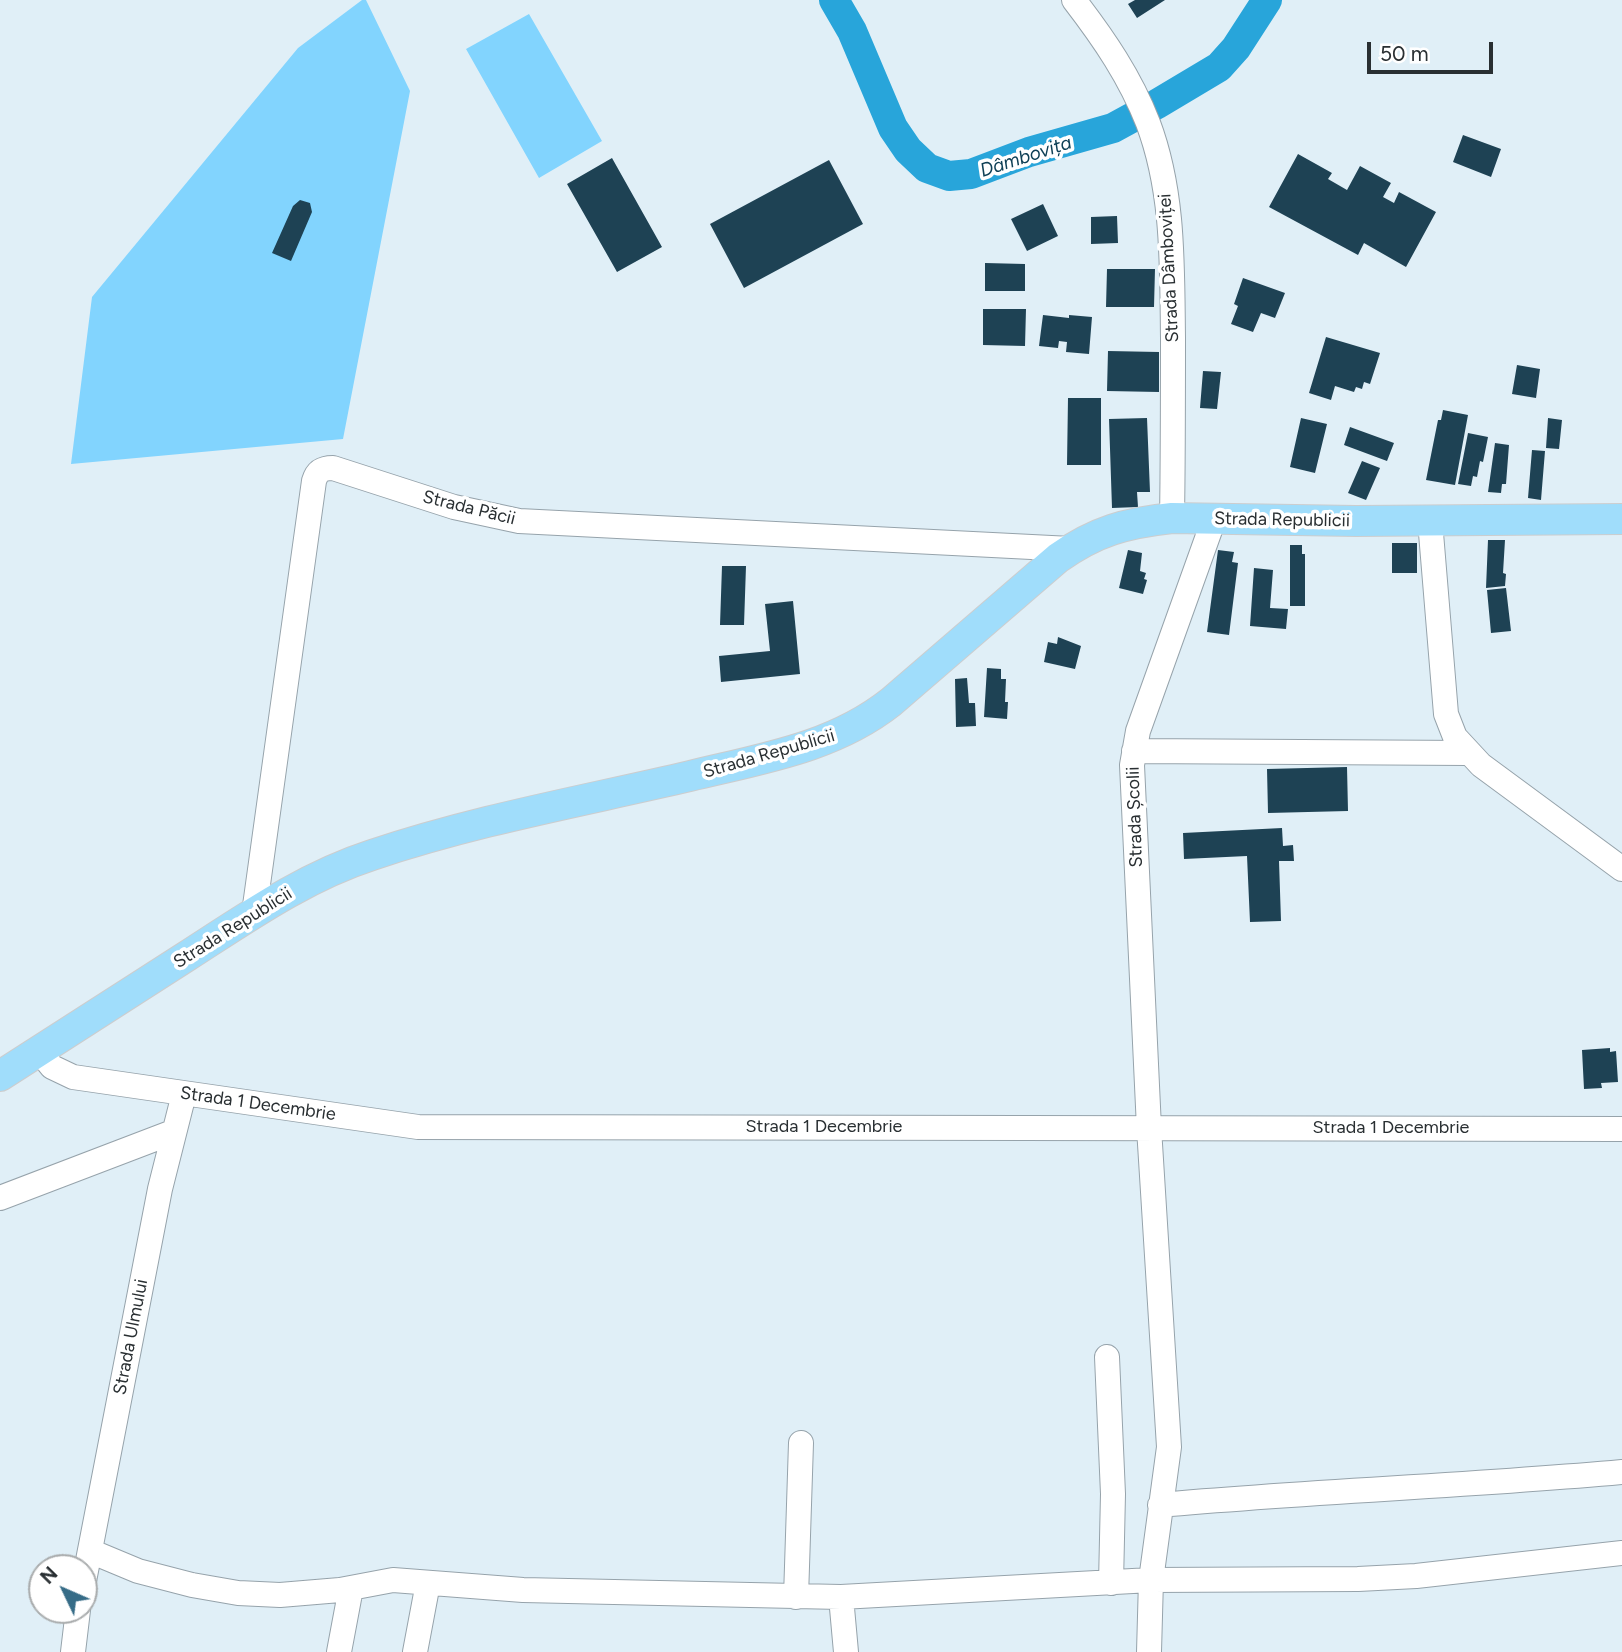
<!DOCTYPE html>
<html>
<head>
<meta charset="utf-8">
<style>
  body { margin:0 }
  #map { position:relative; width:1622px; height:1652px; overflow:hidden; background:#e0eff7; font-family:Figtree,sans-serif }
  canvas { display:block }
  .north { position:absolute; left:28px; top:1554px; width:70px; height:70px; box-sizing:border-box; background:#fff; border:2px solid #a9acad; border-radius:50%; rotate:314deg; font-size:19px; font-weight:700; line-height:28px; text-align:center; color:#292f32 }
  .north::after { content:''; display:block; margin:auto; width:24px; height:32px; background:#366c87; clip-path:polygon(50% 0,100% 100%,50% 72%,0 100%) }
  .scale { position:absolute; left:1367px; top:42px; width:126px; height:32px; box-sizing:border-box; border:4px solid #292f32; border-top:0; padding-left:9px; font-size:21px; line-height:24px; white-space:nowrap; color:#292f32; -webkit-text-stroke:5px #fff; paint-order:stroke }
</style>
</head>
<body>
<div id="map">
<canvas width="1622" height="1652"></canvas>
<div class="north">N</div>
<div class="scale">50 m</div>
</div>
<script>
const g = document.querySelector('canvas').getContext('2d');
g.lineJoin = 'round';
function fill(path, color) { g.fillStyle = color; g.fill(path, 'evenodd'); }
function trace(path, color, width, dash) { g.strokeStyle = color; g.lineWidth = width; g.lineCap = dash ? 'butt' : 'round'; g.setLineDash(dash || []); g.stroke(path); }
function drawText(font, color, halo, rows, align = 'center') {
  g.font = font + ' Figtree,sans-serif'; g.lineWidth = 7; g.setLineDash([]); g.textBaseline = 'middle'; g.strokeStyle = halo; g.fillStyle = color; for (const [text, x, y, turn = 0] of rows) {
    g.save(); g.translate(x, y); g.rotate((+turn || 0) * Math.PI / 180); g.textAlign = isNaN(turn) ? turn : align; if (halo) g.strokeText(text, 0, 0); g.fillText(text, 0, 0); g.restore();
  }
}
fill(new Path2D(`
  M362 0H366L410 91 343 439 71 464 92 297 298 48Z
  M529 14 602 141 539 178 466 49Z`), '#82d4fe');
trace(new Path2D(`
  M834 0 852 31 893 128 908 150 927 168 949 176 971 174 1029 152 1113 128 1157 104 1219 67 1236 48 1267 0`), '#28a5da', 30);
fill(new Path2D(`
  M1135 0H1165L1137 18 1128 4Z
  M1463 135 1501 149 1491 177 1453 162Z
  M1298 154 1332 173 1328 179 1347 190 1360 166 1391 183 1383 197 1394 203 1399 192 1436 212 1406 267 1364 243 1358 255 1269 207Z
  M612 158 662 247 617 272 567 184Z
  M829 160 863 224 744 288 710 224Z
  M300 200 310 203 312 212 291 261 272 253 293 206Z
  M1043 204 1058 236 1027 251 1011 219Z
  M1117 216 1118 243 1091 244V217Z
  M985 263 1025 264V291H985Z
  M1107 269H1155L1154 307H1106Z
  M1243 278 1285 293 1275 318 1261 313 1253 332 1231 324 1238 306 1234 304Z
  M983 309H1026L1025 346 983 345Z
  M1043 315 1069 318V315L1092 317 1089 354 1066 352 1067 342 1059 341 1058 348 1039 346Z
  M1326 337 1380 353 1370 384 1364 382 1362 389 1356 387 1354 392 1335 386 1331 400 1309 393Z
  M1108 351 1159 352V392L1107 391Z
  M1517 365 1540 369 1536 398 1512 394Z
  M1203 371 1221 372 1217 409 1200 408Z
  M1068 398H1101V465H1067Z
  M1443 410 1468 415 1455 485 1426 480 1438 420H1441Z
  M1147 418 1150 492H1137L1138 507 1112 508 1109 419Z
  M1301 418 1327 424 1315 473 1290 467Z
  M1548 418 1562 420 1559 449 1546 448Z
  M1350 427 1394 443 1387 461 1344 445Z
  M1468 433 1488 437 1483 462 1480 461 1477 477 1473 476 1471 486 1458 484Z
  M1495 443 1509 445 1506 484H1502L1501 493 1488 492Z
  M1532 450 1545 451 1541 500 1528 498Z
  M1362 461 1380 468 1366 500 1348 493Z
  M1488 540H1505L1503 573 1506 574 1505 586 1486 588Z
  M1392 543H1417V573H1392Z
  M1290 545H1302V554H1305V606H1290Z
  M1128 550 1142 553 1140 571 1146 573 1144 579 1147 580 1143 594 1119 588Z
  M1218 550 1234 552 1232 562 1238 563 1229 635 1207 632Z
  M722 566H746L744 625H720Z
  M1254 568 1273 570 1270 608 1288 609 1286 629 1250 626Z
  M1506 588 1511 631 1491 633 1487 590Z
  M793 601 800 674 721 682 719 656 770 651 765 604Z
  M1058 637 1081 646 1075 669 1044 662 1048 642 1057 644Z
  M987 668 1001 669V679H1006L1005 702H1008L1007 719 984 717Z
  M967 678 969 703H975L976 726 956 727 955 679Z
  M1347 767 1348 811 1268 813 1267 769Z
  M1282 828 1283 846 1293 845 1294 861H1279L1281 921 1250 922 1247 856 1184 859 1183 833Z
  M1610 1048V1052L1616 1051 1618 1082 1601 1083 1602 1088 1584 1089 1582 1050Z`), '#1e4254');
const minor = new Path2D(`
  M1074 0C1104 39 1130 77 1148 123 1174 192 1172 265 1173 338 1173 398 1173 458 1172 518
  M1430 521 1446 714 1455 737 1481 765 1622 869
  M1134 751 1468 753
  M254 913 314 481C317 471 322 468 333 468L454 507 519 521 1071 549
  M39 1051 52 1067 73 1077 418 1127 1622 1129
  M0 1198 173 1132
  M1107 1357 1113 1494 1111 1583
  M1160 1505C1314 1491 1468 1486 1622 1472
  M90 1551 138 1571 192 1585 238 1593 280 1595 340 1590 393 1580 523 1590 841 1597 1151 1580 1358 1579 1416 1576 1622 1553
  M84 1581 160 1189 184 1094
  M796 1597 801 1443
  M841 1597 846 1652
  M73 1652 78 1610
  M339 1652 351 1588
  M415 1652 428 1583
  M1149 1652 1151 1580 1169 1447 1149 1128 1132 765 1138 731 1214 519`);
const major = new Path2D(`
  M0 1076C62 1036 124 996 187 956 246 918 304 877 372 855 476 820 583 801 690 776 760 759 833 748 891 702L1058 558C1096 531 1126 523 1172 518L1356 521 1622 519`);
trace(minor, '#96a3ab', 26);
trace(major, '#cccdce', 32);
trace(minor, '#fff', 24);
trace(major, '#a0ddfb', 30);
drawText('18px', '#292f32', '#fff', [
  ["Strada Dâmboviței",1169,268,-93],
  ["Strada Păcii",469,508,14],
  ["Strada Republicii",1282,520,1],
  ["Strada Republicii",769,754,-16],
  ["Strada Școlii",1135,817,-92],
  ["Strada Republicii",233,928,-32],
  ["Strada 1 Decembrie",258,1104,8],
  ["Strada 1 Decembrie",824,1127],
  ["Strada 1 Decembrie",1391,1128],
  ["Strada Ulmului",131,1337,-79]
]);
drawText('italic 19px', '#0f4056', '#fff', [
  ["Dâmbovița",1026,157,-18]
]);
</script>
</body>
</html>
